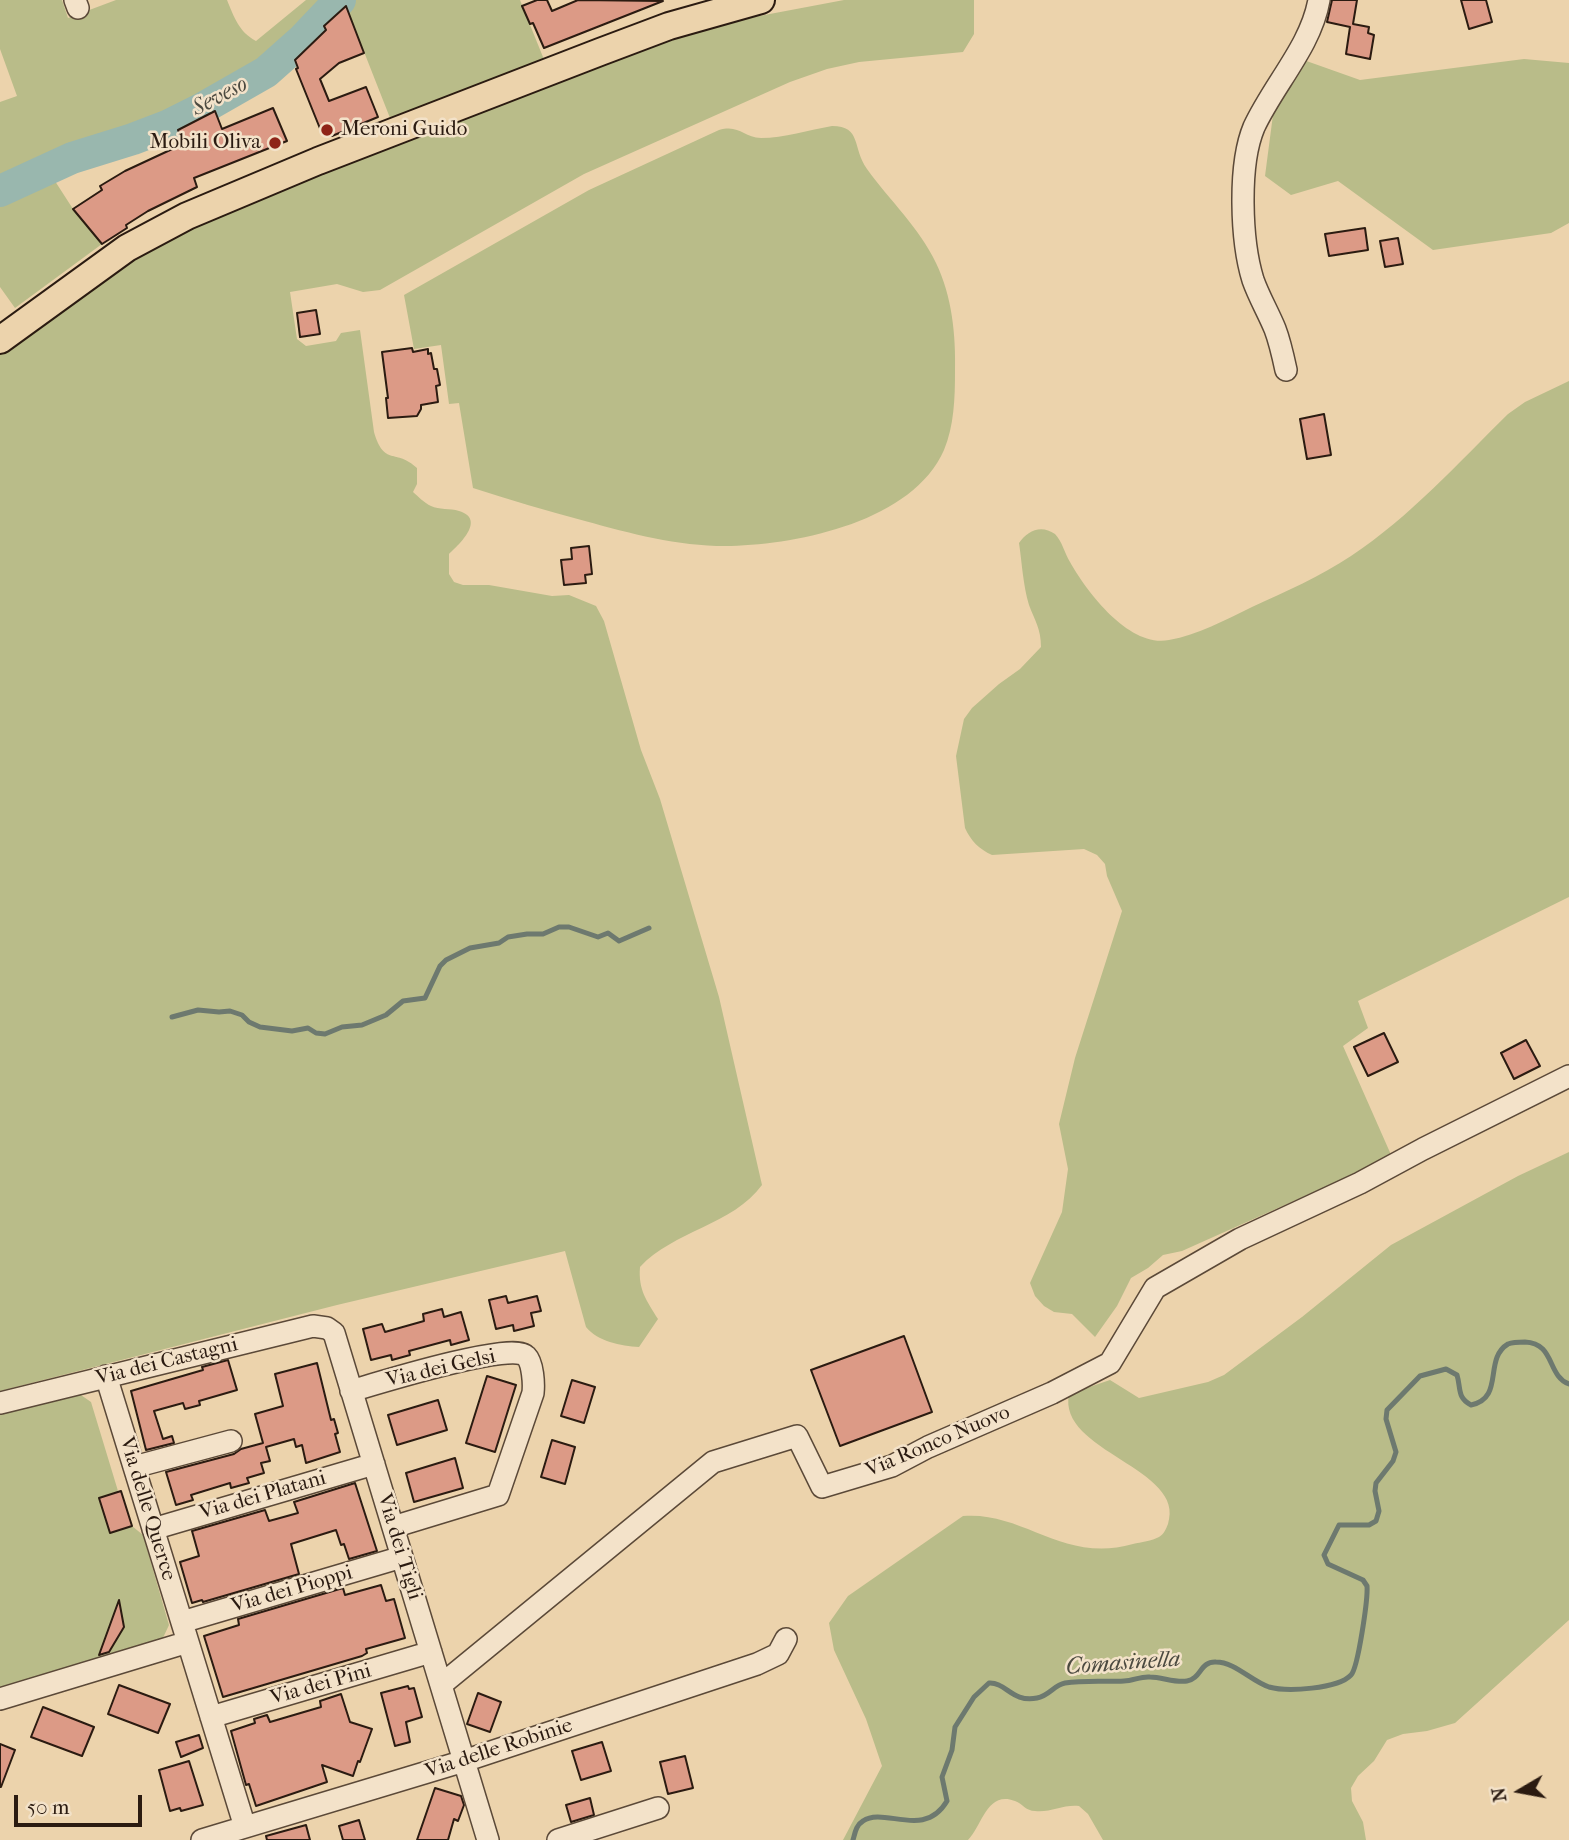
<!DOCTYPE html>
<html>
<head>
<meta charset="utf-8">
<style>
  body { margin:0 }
  #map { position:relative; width:1569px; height:1840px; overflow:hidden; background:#ecd3ac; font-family:"IM FELL French Canon",serif }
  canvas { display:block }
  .north { position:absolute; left:1485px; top:1756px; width:70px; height:70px; -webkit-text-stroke:5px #f3e2c9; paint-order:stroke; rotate:260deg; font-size:19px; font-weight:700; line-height:28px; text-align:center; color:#2b1b11 }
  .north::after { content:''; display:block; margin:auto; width:24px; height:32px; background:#2b1b11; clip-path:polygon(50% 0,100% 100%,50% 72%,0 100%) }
  .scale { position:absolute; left:14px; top:1795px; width:128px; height:32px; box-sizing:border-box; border:4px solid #2b1b11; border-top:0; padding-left:9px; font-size:21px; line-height:24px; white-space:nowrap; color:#2b1b11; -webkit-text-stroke:5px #f3e2c9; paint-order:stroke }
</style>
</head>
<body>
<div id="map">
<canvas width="1569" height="1840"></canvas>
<div class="north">N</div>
<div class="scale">50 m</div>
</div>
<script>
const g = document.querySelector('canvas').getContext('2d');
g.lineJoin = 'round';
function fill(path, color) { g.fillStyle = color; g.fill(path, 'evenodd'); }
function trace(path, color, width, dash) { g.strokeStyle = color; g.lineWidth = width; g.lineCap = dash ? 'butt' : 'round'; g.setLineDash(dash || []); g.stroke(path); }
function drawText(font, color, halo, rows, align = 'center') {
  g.font = font + ' "IM FELL French Canon",serif'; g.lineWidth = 5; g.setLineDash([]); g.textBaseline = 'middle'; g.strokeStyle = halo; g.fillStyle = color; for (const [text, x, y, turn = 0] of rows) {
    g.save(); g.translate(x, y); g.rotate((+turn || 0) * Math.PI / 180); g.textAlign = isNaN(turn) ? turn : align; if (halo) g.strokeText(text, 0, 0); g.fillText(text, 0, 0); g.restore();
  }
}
fill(new Path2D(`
  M0 0H62L68 18 116 0H227C234 17 239 32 256 41L306 0H326C279 47 233 87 170 114 135 128 98 136 63 150 42 159 21 171 0 181V102L17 96 0 49Z
  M353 0H520L545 62 392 123 346 6Z
  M844 0H974V34L963 52 859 62 827 69 790 82 584 174 380 290 363 292 337 284 290 292 297 339 306 346 336 341 341 333 360 330 374 432C384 467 396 448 417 468V484L413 492C418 496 424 503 431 506 439 510 450 508 459 511 486 519 460 544 449 554V574L454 582 463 585H489L552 596 569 595 596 606 604 621 641 750 660 799 719 997 762 1185C733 1225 673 1231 640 1267 638 1290 647 1301 658 1319L639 1347C621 1346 597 1341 586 1327L565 1251 337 1305 0 1391V353L113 271 213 215 629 51 738 20Z
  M1298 58 1360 80 1524 59 1569 63V223L1551 233 1433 250 1338 181 1291 195 1265 176 1274 107Z
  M832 126C862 126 852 148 867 169 890 201 919 227 936 263 952 296 956 335 955 372 955 398 954 426 944 450 913 521 800 544 731 546 681 547 632 534 585 521 547 511 510 500 473 488L459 403 449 404 441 345 414 349 404 295 589 190 719 130C739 124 743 137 761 138 784 138 809 130 832 126Z
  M53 178 73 209 102 244 15 308 0 287V203Z
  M1569 381V897L1358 1001 1368 1028 1343 1046 1392 1157 1182 1251 1163 1255 1148 1268 1131 1278 1117 1306 1095 1337 1072 1314 1054 1312 1044 1306 1035 1296 1030 1283 1062 1212 1068 1169 1059 1124 1075 1058 1122 911 1107 876 1105 864 1097 855 1084 849 992 855C979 849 971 841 965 828L956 756 964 719 972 708 999 684 1020 669 1041 647C1041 629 1035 621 1029 605 1023 585 1022 563 1019 543 1027 531 1041 524 1055 534 1062 541 1065 554 1070 562 1087 592 1129 648 1169 640 1198 635 1225 620 1252 607 1285 592 1321 576 1351 556 1410 517 1458 463 1508 414L1525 402Z
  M1569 1152V1620L1455 1723 1427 1731 1403 1734 1387 1740 1374 1761 1358 1776 1351 1788 1352 1801 1363 1822 1366 1840H1103L1088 1814 1079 1806C1064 1804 1050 1813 1035 1811 1026 1811 1023 1804 1015 1801 987 1790 982 1826 968 1840H843L882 1766 866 1719 834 1650 829 1623 848 1596 963 1516C1024 1511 1063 1564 1133 1544 1141 1542 1152 1541 1159 1537 1164 1534 1166 1529 1168 1524 1187 1468 1057 1452 1069 1394L1110 1380 1139 1398 1208 1382 1224 1375 1302 1317 1391 1245 1518 1176Z
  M78 1393 91 1402 118 1491H121L132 1526 143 1535 169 1625 162 1640 0 1689V1413Z`), '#b9bc89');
trace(new Path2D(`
  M172 1017 198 1010 219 1012 230 1011 242 1015 249 1022 260 1027 292 1031 308 1028 316 1033 325 1034 342 1027 362 1025 386 1015 403 1001 425 998 440 966 446 960 470 948 499 943 508 937 527 934H543L559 927H569L598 937 608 933 619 941 649 928
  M853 1840C855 1833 856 1825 863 1821 884 1806 924 1840 947 1801L942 1777 952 1750 955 1727 974 1697 989 1683C1006 1682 1012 1703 1037 1698 1049 1696 1054 1685 1065 1683 1084 1680 1105 1682 1124 1681 1133 1681 1141 1676 1150 1677 1162 1677 1175 1683 1187 1681 1201 1679 1200 1661 1216 1662 1235 1662 1251 1681 1269 1687 1287 1692 1338 1689 1351 1675 1358 1668 1368 1599 1367 1586L1363 1580 1328 1564 1324 1555 1339 1525H1369L1376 1521 1379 1511 1375 1491 1376 1483 1393 1461 1396 1452 1386 1419 1387 1410 1420 1376 1446 1369 1457 1375C1461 1388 1457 1398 1471 1405 1505 1398 1483 1359 1508 1344 1513 1342 1520 1342 1525 1342 1555 1343 1547 1376 1569 1384`), '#6d796f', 5);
trace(new Path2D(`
  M0 191 72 158 133 139 167 126 203 108 266 72 302 40 340 0`), '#99b7ae', 32);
const building = new Path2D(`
  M537 0H547L552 11 578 0 663 1 544 48 533 23 530 24 522 6Z
  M1332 0H1357L1353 24 1369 27 1368 33 1374 35 1370 59 1346 54 1350 27 1327 22Z
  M1461 0H1486L1492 22 1469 29Z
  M346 6 364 53 339 63 320 79 329 101 366 87 378 117 332 136 321 131 296 69 298 68 295 60 326 30 324 26Z
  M273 108 287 141 194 178 197 187 148 211 126 225 127 228 102 244 73 209 102 190 100 186 125 171 183 144 178 130 215 111 222 129Z
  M1365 228 1368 250 1329 256 1325 234Z
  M1398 238 1403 264 1385 267 1380 241Z
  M316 310 320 334 300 337 297 313Z
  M412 348 413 352 428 349V354L431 353 434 369H437L440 385 436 386 438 402 421 405V409L417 416 388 418 386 398H388L382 352Z
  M1324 414 1331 455 1307 459 1300 419Z
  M589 546 592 574 585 575 586 583 564 585 561 560 572 559 571 548Z
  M1384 1033 1398 1062 1368 1076 1354 1047Z
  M1526 1040 1540 1066 1514 1079 1501 1053Z
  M506 1296 508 1303 537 1296 541 1311 531 1313 534 1326 514 1331 513 1325 496 1329 489 1300Z
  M442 1309 444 1317 461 1312 469 1340 451 1345 450 1340 409 1351 410 1355 392 1360 391 1355 371 1360 363 1329 382 1324 385 1332 424 1321 423 1314Z
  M904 1336 932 1412 840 1446 811 1370Z
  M228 1360 237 1390 199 1401 200 1405 185 1409 183 1403 154 1411 163 1439 172 1436 174 1443 146 1450 131 1391 203 1370 202 1367Z
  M317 1363 331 1420 334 1419 338 1433 335 1434 340 1452 306 1463 302 1445 296 1447 294 1439 266 1447 270 1461 261 1463 264 1473 247 1478 249 1483 231 1488 230 1483 191 1495 193 1500 176 1505 166 1472 234 1454 241 1449 263 1443 255 1414 283 1406 275 1374Z
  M487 1376 516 1385 495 1452 466 1443Z
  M572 1380 595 1387 584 1423 561 1416Z
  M438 1400 447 1430 397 1445 388 1415Z
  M552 1440 575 1447 565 1484 541 1477Z
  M455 1458 463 1488 414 1502 406 1473Z
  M355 1483 377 1551 349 1559 344 1544 341 1545 336 1530 291 1544 299 1574 203 1602 202 1600 192 1603 180 1562 199 1556 192 1531 265 1510 269 1521 298 1513 294 1502Z
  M121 1491 132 1526 110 1533 99 1498Z
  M381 1585 386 1601 394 1599 405 1638 366 1649 367 1653 362 1656 223 1697 204 1636 239 1625 238 1619 343 1588 345 1595Z
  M119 1600 124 1627 109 1652 99 1655Z
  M119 1685 170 1704 158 1733 108 1714Z
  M408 1686 409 1689 414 1688 422 1717 406 1722 410 1742 395 1746 381 1693Z
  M478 1693 501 1702 490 1732 467 1724Z
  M341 1694 350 1722 372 1729 360 1762 358 1761 353 1776 322 1765 327 1782 256 1806 249 1784 246 1785 231 1731 255 1723 254 1719 267 1715 270 1722 321 1707 320 1701Z
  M43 1707 94 1727 82 1756 31 1737Z
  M199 1735 203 1748 181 1757 176 1742Z
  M602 1742 611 1771 581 1780 572 1751Z
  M0 1744 15 1750 1 1787H0Z
  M685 1756 693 1788 668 1794 660 1762Z
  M189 1761 203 1805 181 1811 180 1808 170 1811 159 1770Z
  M435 1788 461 1796 464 1805 458 1821 454 1819 448 1840H417Z
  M590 1798 594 1815 571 1822 566 1805Z
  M359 1820 365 1840H343L339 1826Z
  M306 1825 310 1840H267L266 1836Z`);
fill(building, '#dc9a86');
trace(building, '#2b1b11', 2);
const minor = new Path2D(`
  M75 0 78 8
  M1286 370C1283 356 1280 342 1275 329 1268 312 1259 297 1253 280 1241 241 1238 165 1254 127 1274 84 1311 46 1319 0
  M106 1376 245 1827
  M351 1391C375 1384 513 1341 526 1356 533 1363 534 1384 533 1393L498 1495 393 1527
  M0 1403 313 1326 327 1328 334 1333 488 1840
  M134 1467 231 1441
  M153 1529 374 1464
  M182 1622 402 1557
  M441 1685 713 1462 797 1436 822 1487 892 1466 928 1447 1052 1393 1110 1363 1155 1288 1240 1239 1360 1183 1423 1149 1569 1076
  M0 1699 188 1642
  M211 1717 431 1652
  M202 1840 464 1761 757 1664 778 1654 786 1639
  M558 1840 658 1808`);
const major = new Path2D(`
  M0 340 127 248 187 216 318 161 600 52 669 26 761 0`);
trace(minor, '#5b4938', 24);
trace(major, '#2b1b11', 30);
trace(minor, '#f3e2c9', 21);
trace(major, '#ecd3ac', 26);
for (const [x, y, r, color] of [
  [327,130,7,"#8f2418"],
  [275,143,7,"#8f2418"]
]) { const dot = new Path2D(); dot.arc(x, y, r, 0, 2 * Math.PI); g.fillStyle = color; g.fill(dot); trace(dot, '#f3e2c9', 2.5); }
drawText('21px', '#2b1b11', '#f3e2c9', [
  ["Meroni Guido",341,130],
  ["Mobili Oliva",261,143,"right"]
], 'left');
drawText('21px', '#2b1b11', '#f3e2c9', [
  ["Via dei Castagni",167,1362,-14],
  ["Via dei Gelsi",441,1369,-13],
  ["Via Ronco Nuovo",938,1442,-23],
  ["Via dei Platani",263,1496,-16],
  ["Via delle Querce",147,1509,73],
  ["Via dei Tigli",399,1547,73],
  ["Via dei Pioppi",292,1590,-16],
  ["Via dei Pini",321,1685,-16],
  ["Via delle Robinie",499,1749,-18]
]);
drawText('italic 23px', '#4c4a40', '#f3e2c9', [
  ["Seveso",220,97,-28],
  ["Comasinella",1123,1664,-4]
]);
</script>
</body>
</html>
